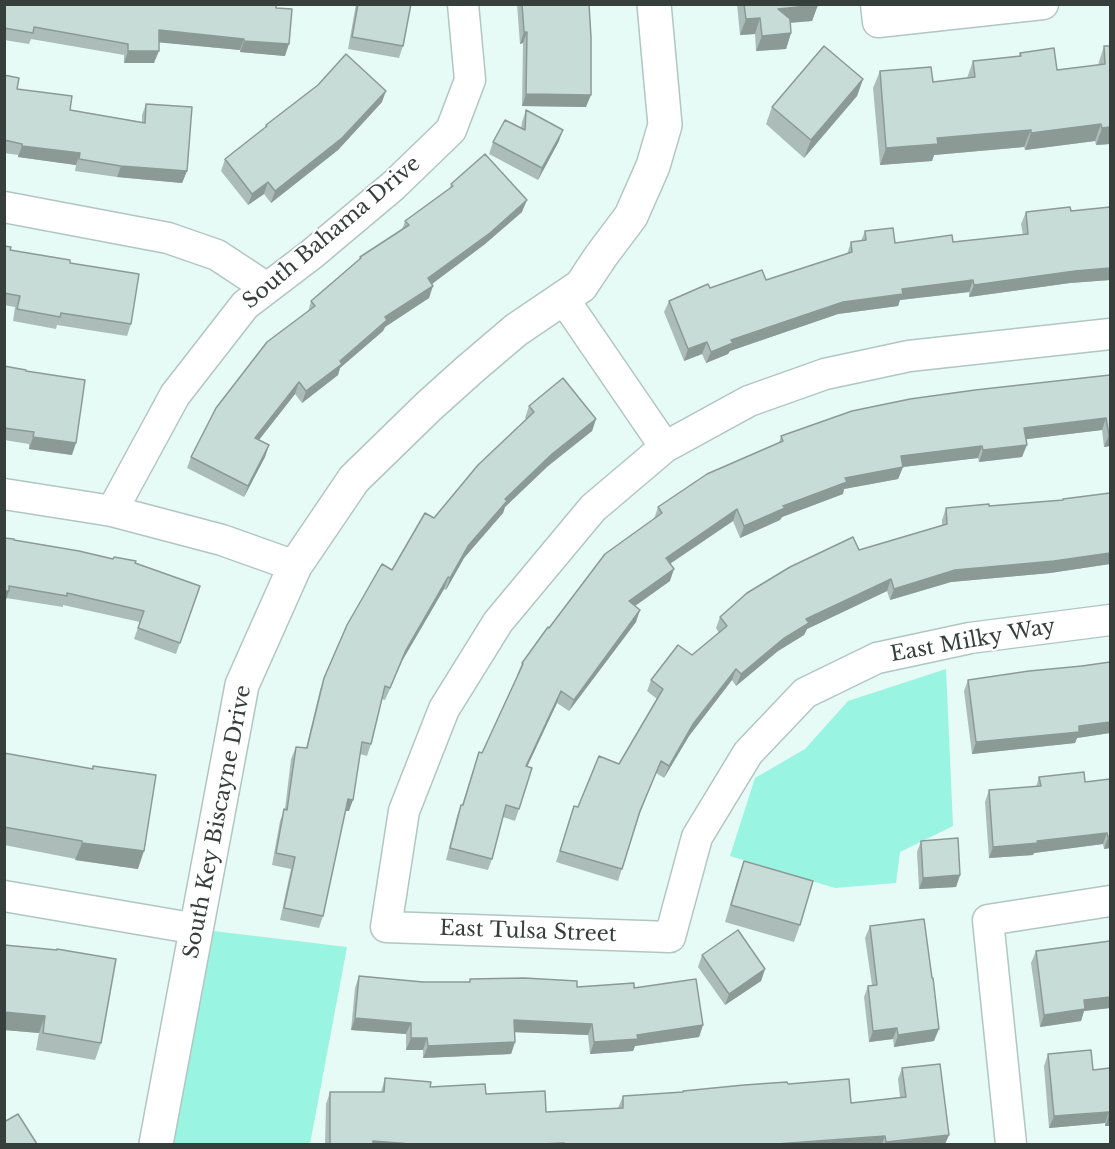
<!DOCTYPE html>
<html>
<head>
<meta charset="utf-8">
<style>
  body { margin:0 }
  #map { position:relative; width:1115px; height:1149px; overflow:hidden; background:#e6fbf6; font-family:"Libre Baskerville",serif }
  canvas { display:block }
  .frame { position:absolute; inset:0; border:6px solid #373f3d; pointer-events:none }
</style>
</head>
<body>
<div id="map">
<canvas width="1115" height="1149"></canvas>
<div class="frame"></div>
</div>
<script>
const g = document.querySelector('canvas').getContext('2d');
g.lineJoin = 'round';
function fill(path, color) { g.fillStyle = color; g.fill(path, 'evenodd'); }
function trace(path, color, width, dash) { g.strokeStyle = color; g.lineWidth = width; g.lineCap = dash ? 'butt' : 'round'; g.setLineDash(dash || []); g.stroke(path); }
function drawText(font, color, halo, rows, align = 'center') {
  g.font = font + ' "Libre Baskerville",serif'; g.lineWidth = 4.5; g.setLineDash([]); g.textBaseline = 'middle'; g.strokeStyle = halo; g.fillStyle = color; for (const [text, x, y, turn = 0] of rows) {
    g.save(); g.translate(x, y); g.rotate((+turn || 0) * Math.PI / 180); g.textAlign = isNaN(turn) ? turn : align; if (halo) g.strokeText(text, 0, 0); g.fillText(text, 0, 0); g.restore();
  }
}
fill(new Path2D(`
  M946 669 953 826 900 852 896 883 835 888 730 856 755 778 805 749 848 701Z
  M197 929 347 947 310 1144H156Z`), '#99f4e1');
const street = new Path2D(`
  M876 4 878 22 1043 4
  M4 207 168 238 217 255 267 288
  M563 298 665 447
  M1110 334 909 356 825 374 749 401 665 447 593 508 498 622 444 709 404 811 386 927 670 937 697 837 748 753 805 693 877 658 970 638 1110 620
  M4 494 112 511 222 540 295 566
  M112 511 175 395 245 305 312 254 393 186 451 130 470 80 463 4
  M4 896 197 929
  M1011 1144 988 920 1110 901`);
const secondary = new Path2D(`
  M156 1144 242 685 295 566 354 479 429 406 469 370 516 330 581 286 601 256 631 216 653 166 665 125 654 4`);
trace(street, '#b2c6c1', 33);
trace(secondary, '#b2c6c1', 36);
trace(street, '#fff', 30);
trace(secondary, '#fff', 33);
fill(new Path2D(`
  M4 4 276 8 285 56 240 52V50L159 42 154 63H124V55L31 39 29 44 4 40Z
  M356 4H411L403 46 399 58 348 49Z
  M517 4H589L586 107 522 106 523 43 520 44Z
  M737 4H818L812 21 790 23 791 33 786 49 756 51 755 34 740 35Z
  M1104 46H1110V144L1096 145 1095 141 1025 150 1024 147 934 155 932 161 880 165 873 88 880 71 933 82 967 78 973 61 1019 56 1020 53 1057 70 1098 65Z
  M4 75 17 89 70 110 142 122V115L146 104 187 171 182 183 117 177 75 171 76 165 18 157V155L4 153Z
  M863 79 857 96 804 158 766 124 772 107Z
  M382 102 338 150 271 203 264 194 248 205 221 171 225 159 265 128 266 125Z
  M526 110 559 141 538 180 489 154 493 142 521 128 522 122Z
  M451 184 522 212 485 244 432 284 429 298 385 327 383 331 340 368 338 375 302 403 295 394 259 440 269 445 265 457 244 497 187 468 191 457 308 312 311 301 359 260 360 257 402 230 405 221 450 188Z
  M1110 207V280L1070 283 969 297V292L900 300 898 306 838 314 730 351 728 354 706 363 702 354 684 361 664 312 669 301 710 288 766 280 847 254 851 242 861 241 865 231 895 243 953 242 1023 235 1021 224 1026 212 1071 211Z
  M4 246 10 250 70 263 131 324 127 336 57 325 56 329 13 321 15 307 4 305Z
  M4 366 26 371 72 455 29 449V444L4 440Z
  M1110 375V446L1104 447 1102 430 1026 439 1022 457 979 462 978 458 903 467 898 479 844 489 843 494 782 517 780 520 740 538 733 521 670 564V581L635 606 636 622 569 711 557 703 527 766 519 809 515 821 503 817 492 859 488 870 446 860 457 816 461 805H462L479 752 482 753 518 676 517 675 522 663 549 628 654 519 658 507 779 443 781 436 1083 379Z
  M529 406 596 419 592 431 548 466 505 507 503 513 464 558 446 590 444 589 402 661 385 700 382 699 371 744 367 756 360 754 349 811H345L323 916 319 928 280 920 291 869 272 865 280 821 285 809 291 759 296 747 306 748 320 690 324 678 392 570 434 518 526 419 525 418Z
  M1110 493V564L1050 573 951 582 890 600 887 591 807 629 804 635 778 651 736 686 732 680 689 736 664 778 656 773 639 816 618 881 556 862 574 806 578 807 619 764 657 699 647 691 651 680 692 655 719 633 716 628 720 617 859 550 942 525V520L946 508 989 506 1063 500V499Z
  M14 540 135 563 200 586 176 654 134 639 140 622 63 605V607L6 598 5 603Z
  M1110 662V733L1077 738 1075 743 972 754 964 691 968 680Z
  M4 753 92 769 93 766 138 869 75 860 76 859 4 845Z
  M1039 777 1085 782 1110 779V848L1104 849 1103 844 1034 853 1033 855 989 858 985 802 989 790 1036 787Z
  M921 841 960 875 956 887 919 889 917 852Z
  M744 861 800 925 794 942 725 922 738 878Z
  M870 926 934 1041 894 1047 893 1039 869 1042 864 997 868 986 872 985 865 938Z
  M1110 941V1008L1084 1011 1081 1021 1040 1027 1031 963 1036 951Z
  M4 945 101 1043 95 1060 36 1050 39 1033 4 1030Z
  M702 955 765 969 761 981 725 1005 698 967Z
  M359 976 423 982H469L470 979 577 987 634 988 703 1025 699 1037 635 1046 633 1051 590 1054 588 1035 515 1032V1042L511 1054 423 1058V1050H406V1034L351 1030 355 988Z
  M1048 1054 1093 1070 1110 1068V1126H1105V1123L1049 1128 1044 1066Z
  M902 1068 949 1135 945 1144H325L326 1104 330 1092H381L385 1078 430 1087 486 1094 546 1112 618 1108 623 1096 683 1093V1091L788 1084 851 1103 900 1097 898 1079Z`), '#acbdb9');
fill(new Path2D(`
  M818 5 812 21 772 24 778 9Z
  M760 18 755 34 740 35 746 19Z
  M159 30 244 39 240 50 155 42Z
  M524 32H527L523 43 520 44Z
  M791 33 786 49 756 51 762 36Z
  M244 41 289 44 285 56 240 52Z
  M128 51H159L154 63H124Z
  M863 79 857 96 804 158 811 140Z
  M386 91 382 102 338 150 271 203 275 191Z
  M526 94 591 95 586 107 522 106Z
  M1101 124 1095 141 1025 150 1031 133Z
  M1110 127V144L1096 145 1102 128Z
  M563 130 559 141 538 180 542 168Z
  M1031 130 1024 147 934 155 932 161 880 165 886 148 937 138Z
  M22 146 80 153 76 165 18 157Z
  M121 166 187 171 182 183 117 177Z
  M268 182 264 194 248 205 252 194Z
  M527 200 522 212 485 244 424 290 428 278Z
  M1110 268V280L1070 283 969 297 974 285 1075 271Z
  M973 280 969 292 900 300 898 306 838 314 730 351 728 354 706 363 711 352 731 340 843 302 902 289Z
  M433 286 429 298 385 327 383 331 340 368 338 375 302 403 306 391 385 317Z
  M707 342 702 354 684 361 688 349Z
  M299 382 295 394 251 450 255 438Z
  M1106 418 1102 430 1020 440 1024 428Z
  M596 419 592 431 548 466 505 507 503 513 464 558 446 590 450 578 468 546 505 499 552 454Z
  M1109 435H1110V446L1104 447Z
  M33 437 76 443 72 455 29 449Z
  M269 445 265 457 244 497 248 486Z
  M1027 445 1022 457 979 462 983 450Z
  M982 446 978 458 903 467 898 479 844 489 843 494 782 517 780 520 740 538 744 526 783 506 845 478 901 456Z
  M737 509 733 521 662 569 666 558Z
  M1110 553V564L1050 573 951 582 890 600 894 589 955 570Z
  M674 569 670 581 625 613 629 601Z
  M448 577 444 589 402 661 385 700 406 650Z
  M891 579 887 591 807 629 804 635 778 651 736 686 741 674 806 619Z
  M4 591H9L5 603H4Z
  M640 610 636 622 569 711 574 700Z
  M736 669 732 680 689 736 664 778 669 766 693 724Z
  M561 691 557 703 522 778 526 766Z
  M1110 722V733L1077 738 1075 743 972 754 976 742Z
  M348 799 353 800 349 811H344Z
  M1107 833 1103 844 1034 853 1033 855 989 858 993 847Z
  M1108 837H1110V848L1104 849Z
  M82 843 144 851 138 869 75 860Z
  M960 875 956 887 919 889 923 878Z
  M765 969 761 981 725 1005 729 994Z
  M1110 997V1008L1084 1011 1081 1021 1040 1027 1044 1015 1084 1000Z
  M4 1012 45 1016 39 1033 4 1030Z
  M355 1018 411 1023 406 1034 351 1030Z
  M514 1020 592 1024 588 1035 510 1032Z
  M703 1025 699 1037 635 1046 633 1051 590 1054 594 1042 637 1035Z
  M897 1028 893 1039 869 1042 873 1031Z
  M939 1029 934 1041 894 1047 898 1035Z
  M411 1038H427L423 1050H406Z
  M515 1042 511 1054 423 1058 428 1046Z
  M1109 1112 1105 1123 1049 1128 1054 1116Z
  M1109 1114H1110V1126H1105Z
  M949 1135 945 1144H885L886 1142Z
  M885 1136 882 1144H776Z
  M373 1141 411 1144H372Z`), '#8c9a96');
const building = new Path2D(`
  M4 4H276V8L292 9 289 44 244 41V39L159 30V51H128V44L34 27 33 33 4 28Z
  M358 4H411L403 46 352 37Z
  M522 4H589L591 37V95L526 94 527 32H524Z
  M744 4H818V5L778 9 790 19 791 33 762 36 760 18 746 19Z
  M824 46 863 79 811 140 772 107Z
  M1104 46H1110V127L1102 128 1101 124 1031 133V130L937 138 938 144 886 148 880 71 931 67 933 82 975 77 973 61 1021 56 1020 53 1054 48 1057 70 1105 64Z
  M346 54 386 91 342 138 275 191 268 182 252 194 225 159 267 126 266 125 318 85Z
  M4 75 19 78 17 89 72 96 70 110 145 123 146 104 192 107 187 171 121 166 79 159 80 153 22 146V144L4 140Z
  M526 110 563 130 542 168 493 142 505 120 525 130Z
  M485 154 527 200 490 233 428 278 433 286 385 317 387 320 340 361 342 364 306 391 299 382 255 438 269 445 248 486 191 457 216 408 267 342 315 306 311 301 361 258 360 257 409 225 405 221 453 186 451 184Z
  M1070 207 1071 211 1110 207V268L1075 271 974 285 973 280 902 289 903 294 843 302 731 340 733 343 711 352 707 342 688 349 669 301 708 284 710 288 762 270 766 280 852 252 851 242 866 240 865 231 893 228 895 243 952 235 953 242 1028 234 1026 212Z
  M4 246 11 247 10 250 70 260V263L139 274 131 324 61 313 60 317 17 309 20 296 4 293Z
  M4 366 26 370V371L85 380 76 443 33 437 34 432 4 428Z
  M1110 375V435H1109L1106 418 1024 428 1027 445 983 450 982 446 901 456 903 467 845 478 847 482 783 506 785 508 744 526 737 509 666 558 674 569 629 601 640 610 574 700 561 691 526 766 532 768 519 809 506 805 492 859 450 848 461 805H463L479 752 482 753 523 664 522 663 548 627 549 628 605 554 662 513 658 507 707 474 783 441 781 436 852 411 910 399 975 390Z
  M563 378 596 419 552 454 505 499 507 501 468 546 450 578 448 577 406 650 390 688 385 686 371 744 362 742 353 800 348 799 323 916 284 908 295 857 276 853 284 809 287 810 296 747 307 748 324 678 347 625 382 564 392 570 425 513 434 518 478 465 534 412 529 406Z
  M1110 493V553L1054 561 955 570 894 589 891 579 806 619 809 623 783 639 741 674 736 669 693 724 669 766 661 761 640 811 622 869 560 851 574 806 578 807 599 756 619 764 663 689 651 680 678 645 692 655 727 626 720 617 747 593 790 567 853 537 859 550 947 524 946 508 989 504V506L1063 500V499Z
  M4 538 14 539V540L79 551 113 559 114 557 136 561 135 563 200 586 180 643 138 628 144 611 67 593V596L9 586V591H4Z
  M1110 662V722L1079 726V732L976 742 968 680 1029 671 1082 666Z
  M4 753 93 769V766L156 775 144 851 82 843V841L4 827Z
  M1084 772 1085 782 1110 779V837H1108L1107 833 1037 841 1038 843 993 847 989 790 1041 786 1039 777Z
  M958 838 960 875 923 878 921 841Z
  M744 861 813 881 800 925 731 905Z
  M924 919 932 978H933L939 1029 898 1035 897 1028 873 1031 868 986 877 985 870 926Z
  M738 930 765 969 729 994 702 955Z
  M1110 941V997L1084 1000 1085 1009 1044 1015 1036 951Z
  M4 945 57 950V949L116 959 101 1043 43 1033 45 1016 4 1012Z
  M359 976 423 982H470V979L524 978 577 981V987L634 983V988L696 979 703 1025 637 1035 638 1039 594 1042 592 1024 514 1020 515 1042 428 1046 427 1038H411V1023L355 1018Z
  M1091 1050 1093 1070 1110 1068V1114H1109V1112L1054 1116 1048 1054Z
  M940 1064 949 1135 886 1142 885 1136 776 1144H564V1143L541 1144H411L373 1141V1144H330V1092H384L385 1078 431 1082 430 1087 485 1084 486 1094 545 1091 546 1112 623 1108V1096L683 1092V1091L744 1085 787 1082 788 1084 849 1079 851 1103 906 1097 902 1068Z
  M18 1114 37 1144H4V1122Z`);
fill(building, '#c8dcd7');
trace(building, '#8c9a96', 1.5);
drawText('21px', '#373f3d', '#fff', [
  ["South Bahama Drive",332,233,-40],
  ["East Milky Way",973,641,-10],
  ["South Key Biscayne Drive",218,822,-79],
  ["East Tulsa Street",528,932,2]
]);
</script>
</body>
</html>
